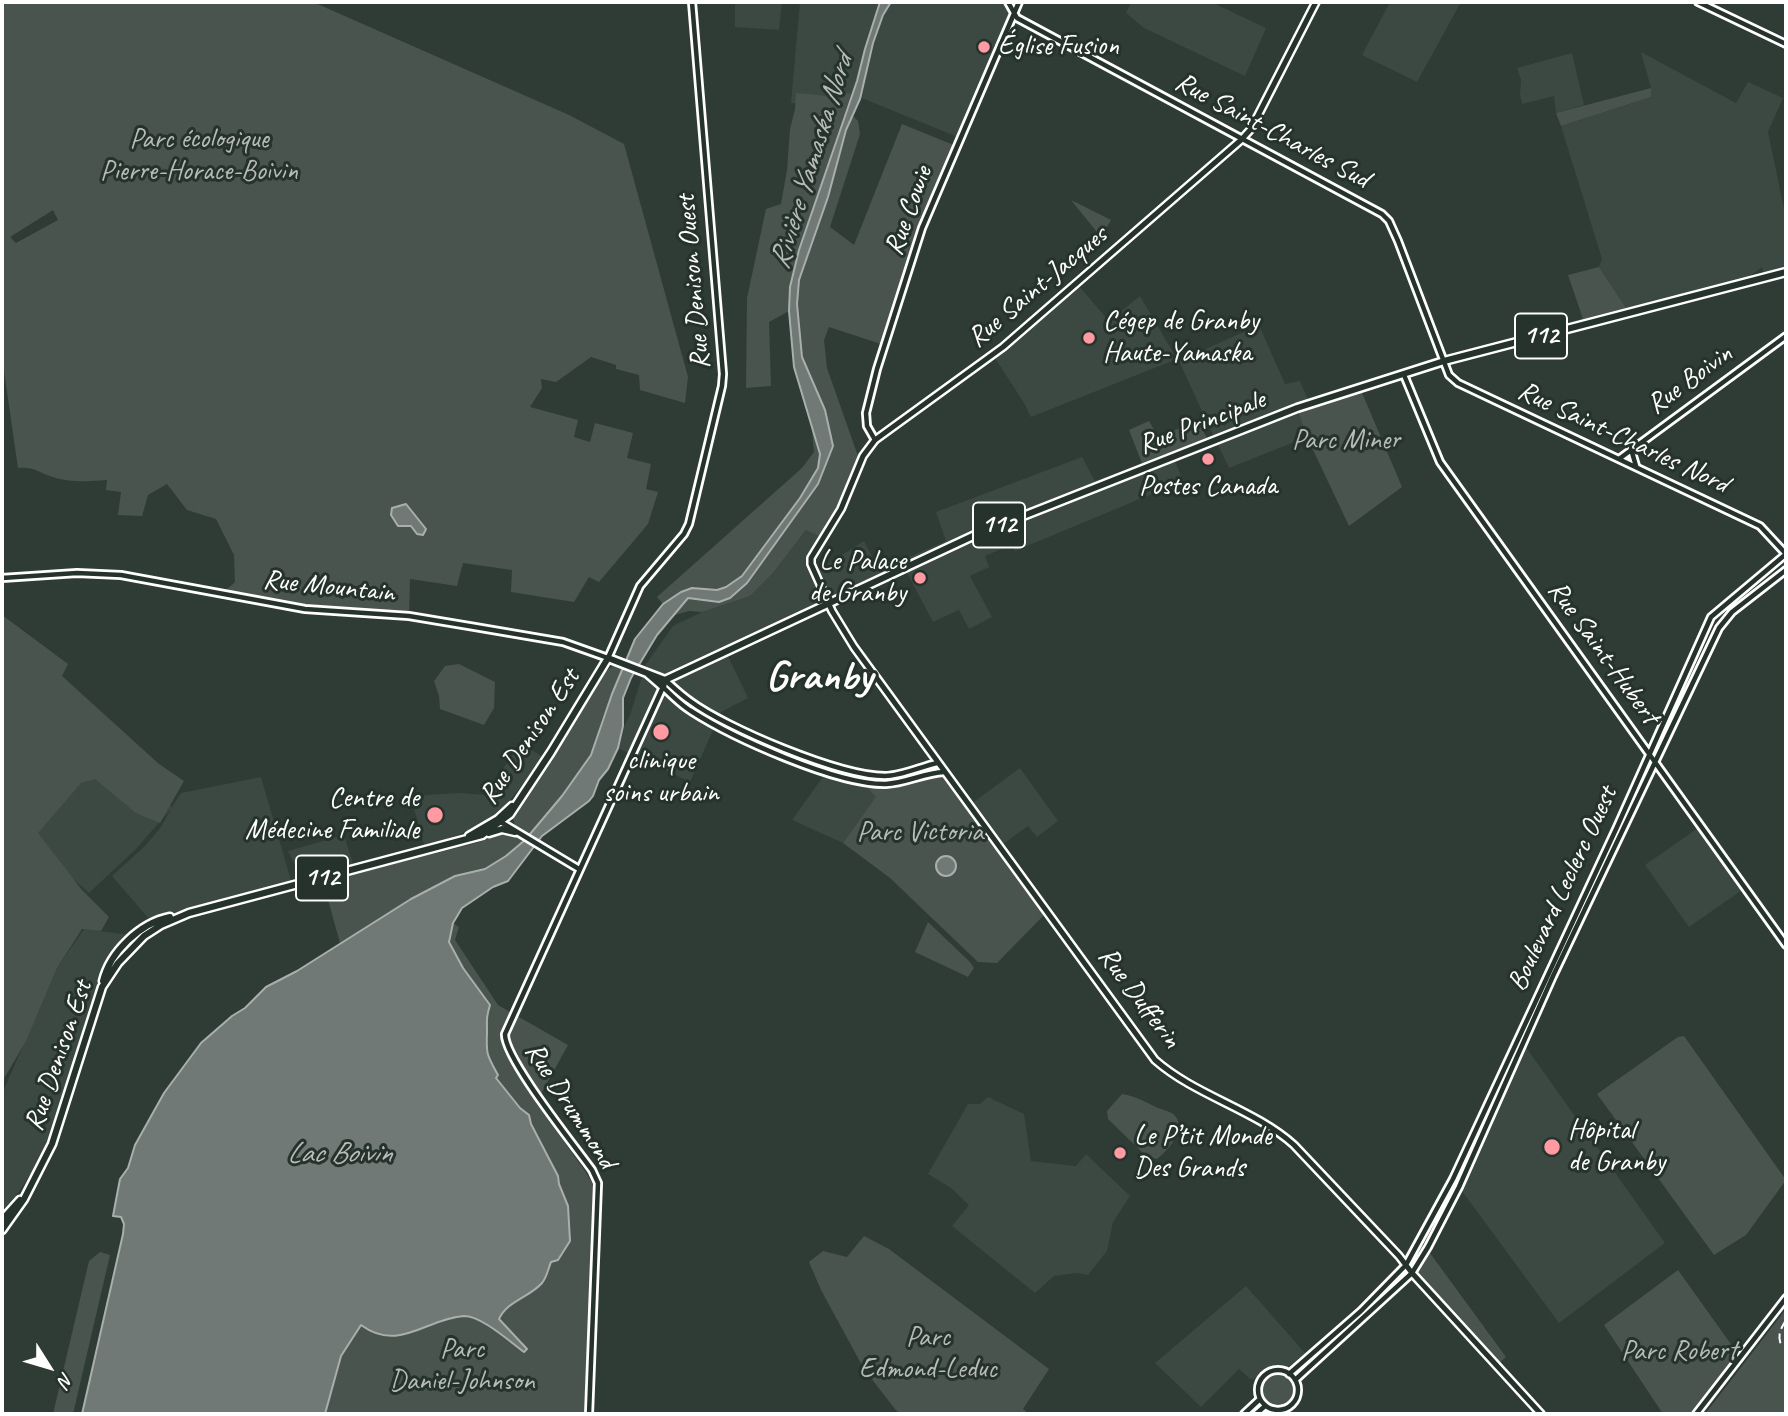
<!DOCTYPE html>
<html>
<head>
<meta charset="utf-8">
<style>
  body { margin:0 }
  #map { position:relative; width:1788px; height:1416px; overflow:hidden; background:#2f3b35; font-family:Caveat,sans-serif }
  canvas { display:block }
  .frame { position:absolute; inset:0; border:4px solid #fff; pointer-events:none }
  .north { position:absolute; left:14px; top:1332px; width:70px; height:70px; -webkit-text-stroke:5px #26332d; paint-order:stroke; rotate:127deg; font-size:19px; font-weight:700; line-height:28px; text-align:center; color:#fff }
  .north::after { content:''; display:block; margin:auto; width:24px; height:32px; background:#fff; clip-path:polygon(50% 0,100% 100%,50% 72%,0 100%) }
</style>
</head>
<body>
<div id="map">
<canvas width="1788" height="1416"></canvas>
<div class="frame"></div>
<div class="north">N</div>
</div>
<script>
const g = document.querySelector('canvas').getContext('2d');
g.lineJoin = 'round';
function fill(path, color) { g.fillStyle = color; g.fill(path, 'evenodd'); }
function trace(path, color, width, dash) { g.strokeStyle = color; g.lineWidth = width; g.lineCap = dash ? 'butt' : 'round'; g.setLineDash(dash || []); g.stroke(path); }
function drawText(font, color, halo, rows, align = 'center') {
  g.font = font + ' Caveat,sans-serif'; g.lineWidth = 6; g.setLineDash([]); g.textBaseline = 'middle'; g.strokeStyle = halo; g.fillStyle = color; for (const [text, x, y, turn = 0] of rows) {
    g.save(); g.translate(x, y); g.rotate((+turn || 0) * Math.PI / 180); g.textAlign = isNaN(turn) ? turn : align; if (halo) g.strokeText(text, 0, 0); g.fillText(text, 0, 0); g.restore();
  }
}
fill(new Path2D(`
  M735 2H782L779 30 735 27Z
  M800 2H1019L960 138 852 94 848 105 791 103Z
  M1131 2H1211L1266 28 1245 76 1144 28 1126 13Z
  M1390 2H1461L1417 82 1362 55Z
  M1641 52 1736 103 1748 82 1783 98 1768 132 1786 218V269L1764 275 1762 267 1745 280 1626 308 1599 267 1602 259 1561 126 1651 97V88Z
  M1572 53 1584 105 1556 113 1554 96 1522 104 1520 95 1521 80 1517 68Z
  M1077 284 1109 321 1140 296 1177 359 1031 417 1024 403 993 355Z
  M1259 325 1285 384 1300 381 1309 402 1296 407 1307 437 1229 468 1217 443 1175 461 1183 481 1015 551 1011 545 985 556 989 567 970 576 992 617 969 629 959 610 933 622 905 569 727 654 748 698 721 712 690 782 618 748 621 733 630 715 646 664 673 626 702 612 750 596 773 573 807 529 823 538 810 556 808 566 810 575 864 541 879 570 946 541 936 512 1082 457 1095 481 1214 437 1179 361Z
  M520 744 544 757 507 804 490 819 452 838 424 845 412 801 426 795 460 793 485 795Z
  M98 751 172 807 181 793 261 777 292 884 150 920 112 876 146 845 161 827 171 809 136 849 89 893 25 836Z
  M1020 768 1058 821 1037 837 1028 826 999 847 968 806Z
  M825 774 864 784 877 797 843 843 792 820Z
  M1701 826 1745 888 1689 927 1645 865Z
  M344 835 353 864 300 876 288 851Z
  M84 929 130 935 102 976 44 1154 16 1196 2 1211V1094L57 968Z
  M1523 1043 1665 1243 1559 1323 1459 1187Z
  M988 1097 1024 1114 1031 1161 1076 1166 1086 1154 1130 1196 1113 1222 1107 1251 1088 1275 1077 1273 1054 1276 1035 1293 952 1226 969 1205 951 1188 928 1174 968 1104H980Z
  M1246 1286 1305 1353 1288 1367 1268 1368 1254 1379H1250L1239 1369 1201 1407 1155 1363Z`), '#3c4842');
fill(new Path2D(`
  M2 2H313L569 115 624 144 688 377 685 403 640 390 639 375 616 369V365L591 357 556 382 541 379 542 388 530 407 578 420 574 437 590 442 595 423 633 433 627 458 651 464 646 489 658 492 648 524 599 582 589 577 574 602 511 592 512 570 463 563 457 586 410 579 409 616C346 613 285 602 223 593L235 582 234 555 216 519 187 510 167 484 148 495 142 516 118 515 121 492 106 490 107 480C90 481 73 483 56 478 40 474 35 466 18 468L2 357ZM53 210 58 220 16 243 10 237Z
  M1651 88V97L1561 126 1556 113Z
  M842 92 851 94 799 250 790 287 789 311 769 322 771 386 746 388 747 298 766 209 781 204 787 170 790 129 795 109 796 93 838 97Z
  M852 115 858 121 860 134 830 227 854 245 902 124 956 146 922 228 884 345 829 327 824 340 827 368 860 462 852 485 823 538 806 530 773 573 750 596 702 612 689 611 671 616 688 598 701 599 747 583 818 484 833 446 825 410 802 357 797 304 799 280Z
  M1071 200 1111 220 1101 237Z
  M1599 267 1626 308 1583 319 1568 275Z
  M1360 388 1402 487 1349 526 1307 437 1297 409Z
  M811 419 820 454 818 468 800 498 742 576 726 587 717 590 692 588 681 592 663 604 657 597 802 468 814 452Z
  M1149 421 1158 437 1198 421 1207 438 1142 463 1129 430Z
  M2 615 68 664 62 676 159 764 184 781 160 823 136 813 95 779 81 783 38 833 82 890 109 917 101 931 82 929 57 968 26 1041 2 1082Z
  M459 664 495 682 494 708 484 725 440 709 439 696 434 681 445 666Z
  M615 665 624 669 602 719 591 755 562 796 525 840 506 856 485 869 455 876 412 899 340 943 323 882 476 843 504 833 514 836 517 832 513 818 518 810 566 737 604 672Z
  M943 772 1046 913 997 963 978 962 890 878 843 843 876 797 864 784 889 785Z
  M928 922 970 962 974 968 968 977 915 952Z
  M453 923 459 927 455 940 498 1005 568 1045 536 1103 585 1171 592 1183 595 1194 584 1414H325L341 1356 361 1325C398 1352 427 1318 464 1316 482 1316 509 1341 524 1352L522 1342 499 1319 508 1306 534 1290 544 1281 551 1262 559 1255 570 1241 568 1206 559 1184 558 1176 531 1124 529 1115 520 1108 496 1078 498 1074C487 1055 486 1054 487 1032 487 1020 486 1018 490 1005L463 968 449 941Z
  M1684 1036 1786 1180 1746 1235 1714 1255 1597 1094 1678 1037Z
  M1122 1094C1136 1096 1145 1102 1158 1108 1163 1110 1169 1111 1173 1114 1189 1126 1168 1151 1157 1159L1147 1157 1108 1119 1107 1111Z
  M864 1236 889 1249 1049 1369 1023 1409 1029 1414H900L895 1409 864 1369 821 1290 809 1262 823 1251 847 1257Z
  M1427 1249 1506 1357 1496 1366 1412 1273Z
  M100 1252 110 1255 73 1414H53L89 1261Z
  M1678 1270 1738 1354 1693 1414H1663L1604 1325Z
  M1786 1309V1414H1705Z
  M1258 1390a20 20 0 1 1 40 0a20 20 0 1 1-40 0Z`), '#4a544f');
const water = new Path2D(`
  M880 2H891L883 15 873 43 860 99 846 130 828 197 799 280 797 304 802 357 825 410 833 446 818 484 747 583 730 598 719 602 688 598 657 635 631 678 623 698V726L618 748 608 769 599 780 593 796 589 801 542 836 508 881 493 887 462 908 453 923 449 942 463 968 490 1005C486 1018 487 1020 487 1032 486 1055 487 1055 498 1075L496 1078 520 1108 529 1115 531 1124 558 1176 559 1184 568 1206 570 1241 558 1260 551 1262C548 1269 547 1277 542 1283 530 1297 507 1301 499 1319L527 1349 524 1352C510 1342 482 1316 464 1316 427 1318 399 1353 361 1325L341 1356 325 1414H82L123 1234 124 1224 121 1217 113 1216 120 1179 128 1168 135 1145 164 1093 201 1043 232 1016 245 1008 266 987 297 971 411 899 455 876 485 869 506 856 525 840 562 796 591 755 612 694 635 639 663 604 681 592 692 588 717 590 726 587 742 576 800 498 818 468 820 454 794 367 789 311 790 287 799 250 857 81 865 49Z
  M406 504 426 529 423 535 417 534 411 526H398L391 515 392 508Z
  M936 866a10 10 0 1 1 20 0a10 10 0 1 1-20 0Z`);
fill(water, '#707975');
trace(water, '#a9afac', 2);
const tertiary = new Path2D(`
  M1008 2 1017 18 1382 214 1389 221 1398 241 1449 375 1458 383 1760 526 1786 554 1711 617 1617 827 1453 1179 1406 1265 1361 1311 1289 1374
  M1698 2 1786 44
  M1404 375 1440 462 1786 945
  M875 440 867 426 866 413 877 369 922 228 1019 2
  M1631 449 1636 466
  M1619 459 1786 336
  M2 578 77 573 121 575 305 609 409 616 475 627 563 642 608 658 640 586 684 534 689 524 722 386 723 374 692 2
  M665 680C673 687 681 695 690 701 726 728 840 776 885 776 901 776 920 767 937 763
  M499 821 579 869
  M1258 1390a20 20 0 1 1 40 0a20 20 0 1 1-40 0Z
  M1295 1380 1412 1273 1428 1247 1459 1187 1553 976 1719 628 1732 612 1786 570
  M589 1414 598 1183 592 1170C574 1145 504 1058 505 1034L663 687C672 696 681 705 691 711 733 738 837 785 886 784 906 783 924 773 944 772
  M1244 1414 1260 1399
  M1256 1414 1265 1406
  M1696 1414 1786 1298`);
const secondary = new Path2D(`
  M1316 2 1251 129 1241 140 1003 347 875 440 863 456 841 509 811 558V564L832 611 854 647 1155 1060C1196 1096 1254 1109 1294 1145L1399 1256 1412 1273 1541 1414`);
const primary = new Path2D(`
  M648 674 663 687 665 680 975 535 1297 408 1444 361 1786 272
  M489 833 502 829 515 832
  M469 836 498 819 512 806
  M103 981C110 952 140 923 170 917
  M2 1220 20 1200
  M2 1230 24 1199 52 1144 102 987 118 963 144 936 161 925 189 913 482 835 510 814 551 752 608 658 665 680`);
trace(tertiary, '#fff', 10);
trace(secondary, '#fff', 10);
trace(primary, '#fff', 11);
trace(tertiary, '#26332d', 4.5);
trace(secondary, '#26332d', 5);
trace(primary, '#26332d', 6);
trace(new Path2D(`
  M1786 1320C1781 1329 1777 1334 1781 1345L1786 1347`), '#fff', 2, [10, 5]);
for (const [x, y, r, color] of [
  [984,47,7,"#ff9aa2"],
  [1089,338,7,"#ff9aa2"],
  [1208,459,7,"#ff9aa2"],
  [920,578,7,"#ff9aa2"],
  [661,732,9,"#ff9aa2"],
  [435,815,9,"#ff9aa2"],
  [1552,1147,9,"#ff9aa2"],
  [1120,1153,7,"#ff9aa2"]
]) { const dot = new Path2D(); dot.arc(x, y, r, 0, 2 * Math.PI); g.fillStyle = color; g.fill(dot); trace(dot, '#26332d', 2.5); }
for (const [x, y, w] of [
  [1541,336,52],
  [999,525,52],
  [322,878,52]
]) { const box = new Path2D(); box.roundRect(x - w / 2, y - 22.5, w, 45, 5); g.fillStyle = '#26332d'; g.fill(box); trace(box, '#fff', 2); }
drawText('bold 26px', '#fff', null, [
  ["112",1541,336],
  ["112",999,525],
  ["112",322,878]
]);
drawText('28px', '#fff', '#26332d', [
  ["Église Fusion",998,47],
  ["Cégep de Granby",1103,322],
  ["Haute-Yamaska",1103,354],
  ["Postes Canada",1208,487,"center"],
  ["Le Palace",906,562,"right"],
  ["de Granby",906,594,"right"],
  ["clinique",661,762,"center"],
  ["soins urbain",661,794,"center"],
  ["Centre de",419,799,"right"],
  ["Médecine Familiale",419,831,"right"],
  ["Hôpital",1568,1131],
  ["de Granby",1568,1163],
  ["Le P’tit Monde",1134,1137],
  ["Des Grands",1134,1169]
], 'left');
drawText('28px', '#fff', '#26332d', [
  ["Rue Saint-Charles Sud",1272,131,28],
  ["Rue Cowie",909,211,-70],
  ["Rue Denison Ouest",694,282,-95],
  ["Rue Saint-Jacques",1038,287,-40],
  ["Rue Boivin",1690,380,-36],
  ["Rue Principale",1202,423,-21],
  ["Rue Saint-Charles Nord",1623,438,25],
  ["Rue Mountain",329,587,6],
  ["Rue Saint-Hubert",1603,653,54],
  ["Rue Denison Est",530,737,-56],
  ["Boulevard Leclerc Ouest",1563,889,-65],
  ["Rue Dufferin",1139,998,53],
  ["Rue Denison Est",59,1056,-71],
  ["Rue Drummond",570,1106,57]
]);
drawText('28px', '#b7bbb9', '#26332d', [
  ["Parc écologique",199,140],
  ["Pierre-Horace-Boivin",199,172],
  ["Parc Miner",1346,441],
  ["Parc Victoria",920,833],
  ["Parc",928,1338],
  ["Edmond-Leduc",928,1370],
  ["Parc",462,1350],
  ["Daniel-Johnson",462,1382],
  ["Parc Robert",1679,1352]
]);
drawText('italic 30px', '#b8bcba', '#26332d', [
  ["Rivière Yamaska Nord",812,162,-73],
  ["Lac Boivin",339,1154]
]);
drawText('bold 42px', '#fff', '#26332d', [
  ["Granby",819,678]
]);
</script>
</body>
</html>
